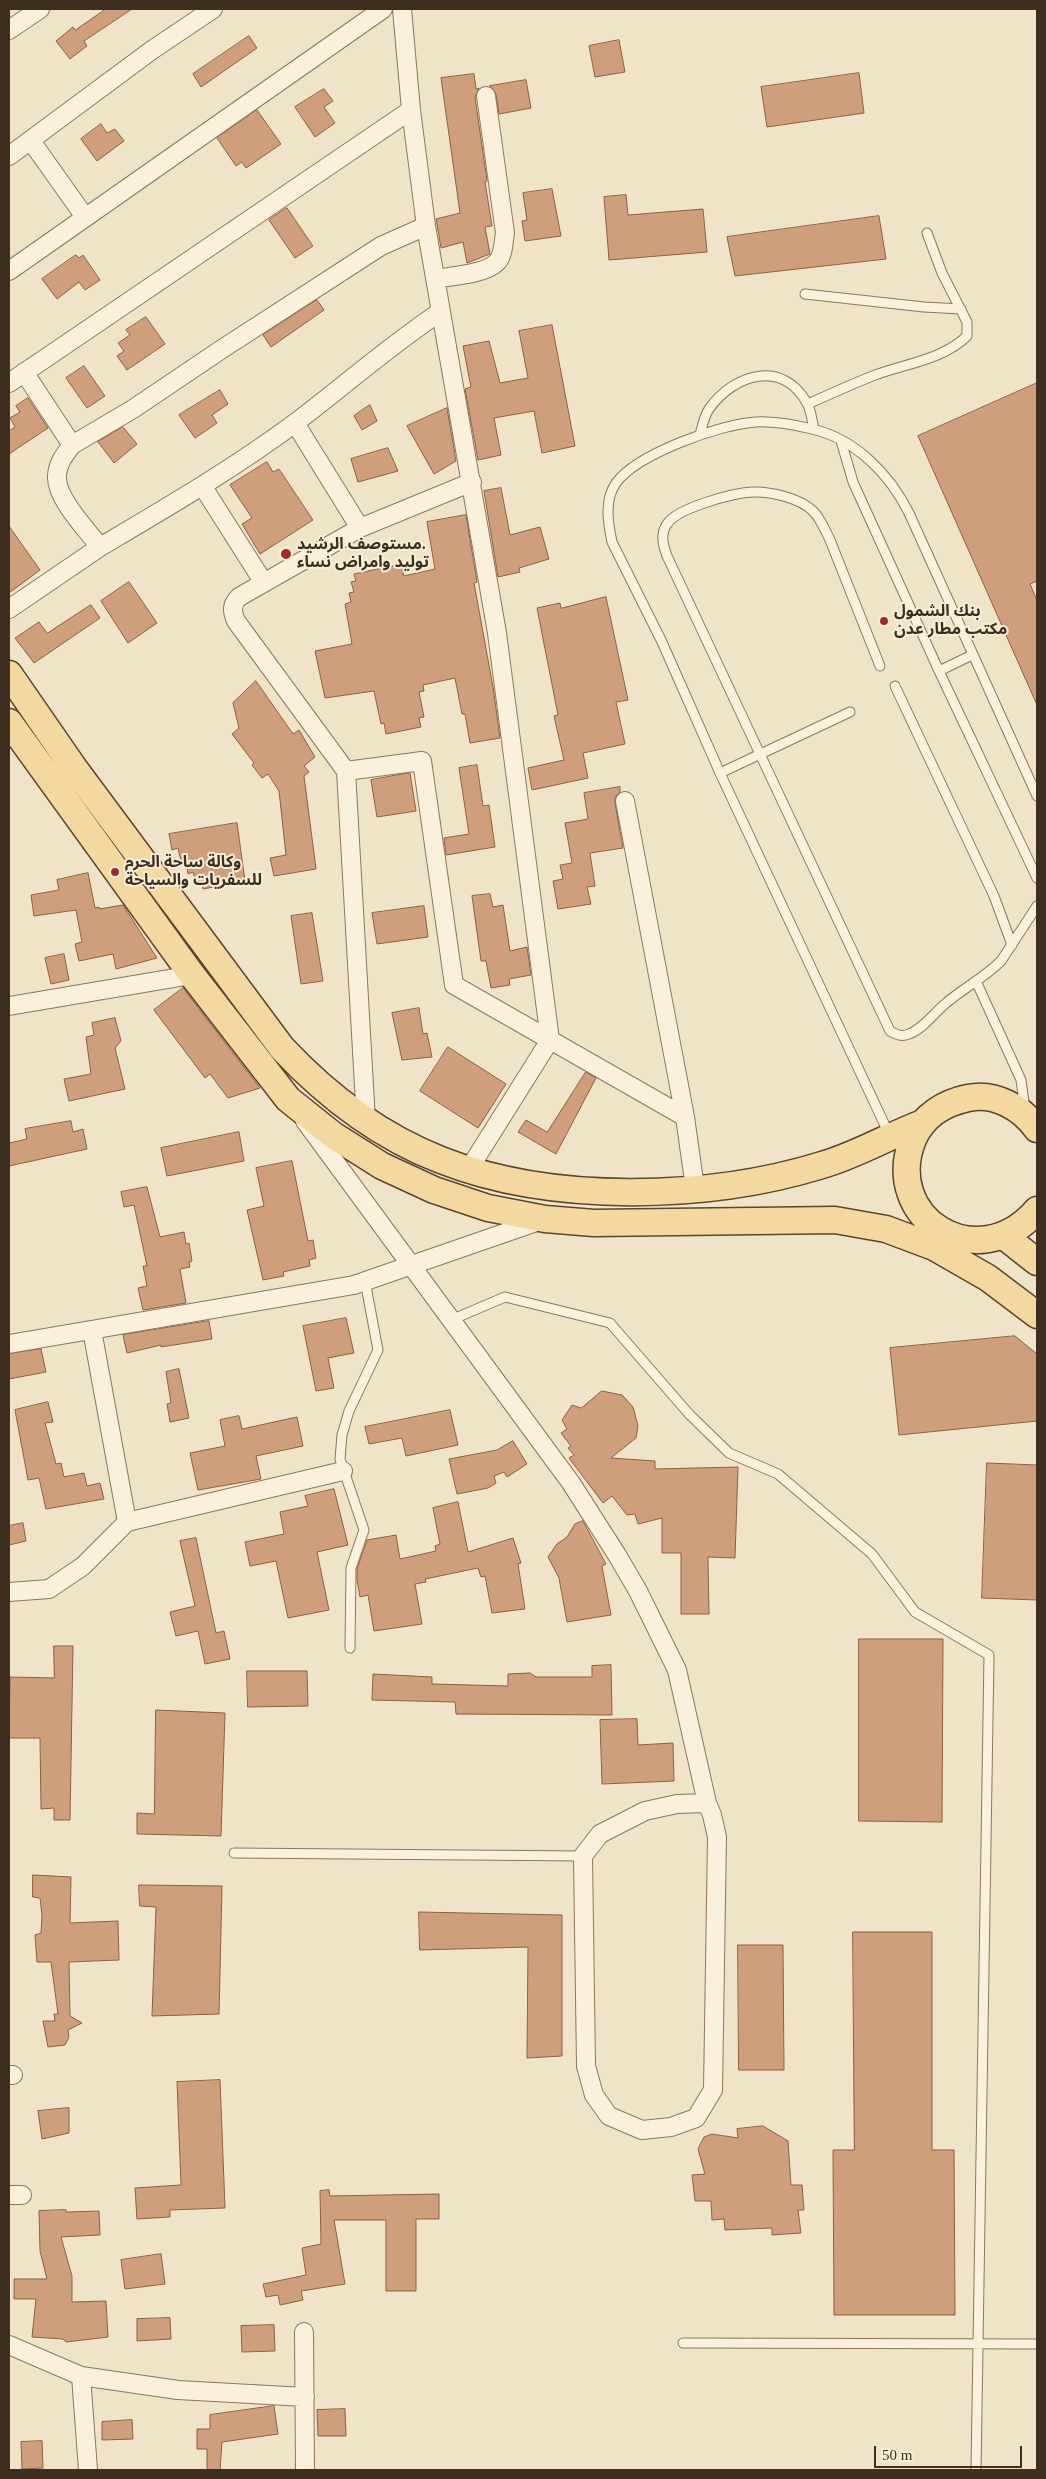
<!DOCTYPE html>
<html>
<head>
<meta charset="utf-8">
<style>
  body { margin:0 }
  #map { position:relative; width:1046px; height:2479px; overflow:hidden; background:#f0e4c8; font-family:"Times New Roman",serif }
  canvas { display:block }
  .frame { position:absolute; inset:0; border:10px solid #3d2e20; pointer-events:none }
  .scale { position:absolute; left:874px; top:2446px; width:148px; height:22px; box-sizing:border-box; border:2px solid #3d2e20; border-top:0; padding-left:6px; font-size:15px; line-height:18px; white-space:nowrap; color:#3d2e20; -webkit-text-stroke:4px #f7eed8; paint-order:stroke }
</style>
</head>
<body>
<div id="map">
<canvas width="1046" height="2479"></canvas>
<div class="frame"></div>
<div class="scale">50 m</div>
</div>
<script>
const g = document.querySelector('canvas').getContext('2d');
g.lineJoin = 'round';
function fill(path, color) { g.fillStyle = color; g.fill(path, 'evenodd'); }
function trace(path, color, width, dash) { g.strokeStyle = color; g.lineWidth = width; g.lineCap = dash ? 'butt' : 'round'; g.setLineDash(dash || []); g.stroke(path); }
function drawText(font, color, halo, rows, align = 'center') {
  g.font = font + ' "Times New Roman","Noto Sans Arabic",serif'; g.lineWidth = 4; g.setLineDash([]); g.textBaseline = 'middle'; g.strokeStyle = halo; g.fillStyle = color; for (const [text, x, y, turn = 0] of rows) {
    g.save(); g.translate(x, y); g.rotate((+turn || 0) * Math.PI / 180); g.textAlign = isNaN(turn) ? turn : align; if (halo) g.strokeText(text, 0, 0); g.fillText(text, 0, 0); g.restore();
  }
}
const building = new Path2D(`
  M106 9H132L84 41 87 46 70 59 56 41 73 27 75 30Z
  M249 36 257 48 201 87 193 74Z
  M619 40 625 72 595 77 589 46Z
  M859 73 864 113 767 127 761 87Z
  M474 74 476 89 479 88 475 97 487 181 485 182 492 226 485 227 490 254 467 263 463 242 441 248 437 224 436 219 460 213 441 78Z
  M526 80 531 108 499 114 496 94 490 86Z
  M324 89 333 101 324 107 335 123 315 137 295 107Z
  M257 110 281 144 246 168 242 162 236 166 217 138Z
  M101 124 107 133 115 129 124 141 97 161 81 139Z
  M552 189 561 236 525 241 522 221 527 220 523 193Z
  M626 195 628 215 703 209 707 252 609 260 604 197Z
  M287 208 313 246 295 258 269 220Z
  M879 216 886 259 735 276 727 237Z
  M76 255 79 258 83 255 100 280 85 290 79 282 57 299 42 279Z
  M317 300 324 310 271 347 263 335Z
  M146 317 165 344 127 370 117 356 124 351 118 343 130 335 126 330Z
  M552 325 575 446 542 453 534 411 494 418 501 455 478 460 465 389 471 387 463 346 489 341 500 383 528 378 519 331Z
  M84 366 105 396 87 408 66 378Z
  M1037 383V581L1030 584 1037 600V705L918 436Z
  M220 390 228 404 212 415 217 423 195 438 179 415Z
  M28 398 48 428 9 454V431L15 427 10 418 20 412 16 406Z
  M370 405 377 421 362 430 354 416Z
  M447 408 456 461 434 474 407 426Z
  M123 427 137 444 114 463 98 442Z
  M388 448 398 471 358 482 351 459Z
  M267 462 273 472 279 469 313 520 260 554 242 524 252 518 230 485Z
  M501 488 510 535 540 527 549 559 519 568 520 572 498 577 484 491Z
  M466 515 477 582 474 583 493 687 500 738 470 743 465 714H462L455 678 423 685 424 691 419 692 424 717 419 718 421 727 386 734 384 723 381 724 374 691 325 698 315 651 352 644 345 604 351 602 349 593 354 592 351 582 356 581 354 574 401 564 404 576 435 569 427 522Z
  M9 526 40 570 9 593Z
  M129 582 157 623 128 643 101 601Z
  M606 597 628 700 616 702 625 744 583 753 588 778 532 790 528 768 564 760 554 716 558 715 537 608 560 603 561 608Z
  M91 605 100 618 34 663 15 638 39 622 47 633Z
  M256 681 293 734 299 730 315 757 304 766 309 772 304 776 316 869 274 876 270 858 286 855 279 791 268 774 262 778 252 765 254 763 232 734 239 728 233 703Z
  M477 765 483 806 489 805 495 847 446 855 444 838 469 834 459 768Z
  M410 773 416 811 377 817 371 780Z
  M620 787V792L615 797V803L623 848 590 853 595 886 587 887 591 904 558 909 553 881 563 879 560 865 572 863 565 823 588 819 584 793Z
  M237 823 245 881 203 889 201 883H196L193 872 188 874 186 860 181 861 178 848 172 850 169 834Z
  M88 873 95 908 99 907V909L123 905 157 958 116 969 113 954 79 961 75 944 82 942 76 910 34 916 31 895 59 890 57 880Z
  M490 894 493 907 503 905 510 951 527 947 531 975 509 979 510 985 491 988 486 961H481L472 896Z
  M424 906 428 937 377 944 372 913Z
  M312 913 323 981 301 984 291 916Z
  M64 954 69 980 51 984 45 958Z
  M183 988 260 1088 228 1098 210 1074 205 1078 154 1010Z
  M419 1008 423 1034 427 1033 432 1057 402 1060 392 1013Z
  M115 1018 121 1041 115 1048 125 1089 69 1101 64 1079 91 1074 86 1037 94 1035 92 1023Z
  M448 1047 506 1084 478 1128 420 1091Z
  M586 1072 596 1078 556 1154 518 1132 526 1120 547 1132Z
  M71 1121 73 1132 83 1129 87 1149 9 1166V1143L27 1139 25 1129Z
  M239 1132 244 1161 167 1176 161 1148Z
  M292 1161 308 1241 313 1240 316 1258 309 1260 310 1266 283 1272 284 1276 263 1280 247 1210 264 1206 256 1168Z
  M147 1187 160 1237 184 1232 186 1244 189 1243 192 1261 189 1262 190 1267 180 1269 186 1303 143 1310 138 1288 147 1286 143 1266H147L134 1205 124 1207 121 1192Z
  M346 1318 354 1353 328 1358 334 1388 316 1391 303 1326Z
  M209 1321 212 1339 161 1347V1345L127 1353 123 1335Z
  M1015 1336 1037 1354V1421L899 1435 890 1348Z
  M41 1349 46 1372 9 1379V1354Z
  M179 1369 189 1418 170 1422 167 1404 171 1403 166 1372Z
  M602 1391 622 1395 633 1407 638 1426 636 1438 611 1458 655 1461V1469L738 1467 735 1558 708 1557 709 1614H681V1553H662V1518L638 1524 635 1514 627 1515 612 1496 603 1503 569 1458 574 1455 568 1448 571 1446 561 1433 567 1429 562 1420 572 1405 581 1408Z
  M48 1402 53 1422 45 1423 56 1464 61 1463 64 1477 84 1473 87 1486 100 1483 104 1499 46 1509 39 1478 28 1480 15 1410Z
  M450 1410 458 1445 406 1456 402 1438 369 1444 365 1427Z
  M239 1416 242 1429 297 1417 303 1446 256 1456 261 1479 198 1490 190 1453 225 1446 220 1420Z
  M513 1441 527 1464 507 1477 504 1472 494 1476 496 1483 488 1488 457 1494 449 1459 497 1450Z
  M987 1463 1037 1465V1600L982 1598Z
  M334 1489 348 1545 317 1552 329 1610 288 1618 276 1561 250 1566 245 1542 284 1534 280 1512 308 1506 305 1496Z
  M458 1502 468 1552 513 1538 521 1563 518 1564 525 1609 492 1613 485 1576 481 1577 478 1568 425 1579 426 1582 415 1584 422 1624 374 1631 368 1595 360 1597 357 1580V1569L367 1540 396 1535 400 1559 436 1551 435 1546 440 1544 433 1508Z
  M583 1521 606 1564 602 1566 611 1615 567 1622 559 1578 548 1557 557 1544 567 1537 575 1524Z
  M23 1523 26 1541 9 1545V1526Z
  M196 1538 216 1633 224 1631 230 1659 205 1664 198 1631 176 1636 170 1612 195 1606 180 1541Z
  M859 1639H943L942 1822 859 1821Z
  M54 1646H73L70 1820H54V1808L41 1809 40 1738H9L10 1677 54 1678Z
  M611 1665 612 1715 456 1714 455 1702 372 1700 373 1674 432 1677V1684L508 1686V1674L530 1673 536 1677H592V1666Z
  M247 1671H307L308 1706 248 1707Z
  M156 1710 225 1713 221 1836 137 1834V1813L154 1814Z
  M637 1719 638 1745 673 1743 674 1781 602 1784 600 1720Z
  M33 1875 71 1877 70 1923 118 1921 119 1960 69 1962 70 2016 82 2023 68 2030 69 2037 65 2045 48 2047 43 2021H55L54 2014H58L51 1962H37L35 1935 41 1933 42 1915 40 1898 33 1897Z
  M139 1885 222 1886 219 2014 152 2016 156 1907 140 1906Z
  M419 1912 562 1915V2056L527 2058 528 1947 420 1950Z
  M853 1932H932V2150H954L955 2315H834L833 2150H854Z
  M738 1945H783L784 2070H739Z
  M220 2080 225 2208 170 2210V2217L137 2219 135 2188 181 2185 177 2082Z
  M69 2108V2133L42 2139 38 2111Z
  M763 2126 788 2141 791 2185H802L804 2210H798L801 2233 772 2235V2228L725 2230 724 2219 712 2220 711 2201H695L692 2175 705 2174 698 2149 704 2137 712 2134 738 2138 737 2129Z
  M329 2190 330 2196 439 2194V2219H416V2291H386V2220H334L345 2284 301 2291 303 2300 280 2305 278 2295 266 2297 263 2284 306 2275 302 2248 321 2244 320 2191Z
  M66 2210V2212L99 2211 100 2235 61 2237 72 2276V2302L106 2301 108 2337 66 2342 63 2339 32 2337 36 2299H14V2279H47L40 2251 39 2211Z
  M161 2254 165 2284 125 2289 121 2260Z
  M170 2318 171 2339 137 2341V2319Z
  M274 2325 275 2351 242 2352 241 2326Z
  M274 2406 278 2434 222 2442 220 2470H207V2449H197V2429H210V2415Z
  M345 2409 346 2436H318L317 2410Z
  M132 2420 133 2439 102 2440V2422Z
  M42 2441 43 2468 22 2469 21 2442Z`);
fill(building, '#cf9f7d');
trace(building, '#8d5f41', 1);
const service = new Path2D(`
  M805 294 924 307 961 309
  M808 404C830 394 852 384 875 375 905 364 944 359 967 336V322L942 273 927 233
  M700 435C702 427 704 416 709 409 734 374 782 359 807 403 811 410 812 421 814 429
  M841 441 853 482 939 671 1037 878
  M880 666 830 540C825 530 821 519 813 511 800 498 769 491 752 492 733 493 677 508 667 524 660 534 663 545 667 556L890 1031C897 1035 902 1037 909 1034 923 1029 933 1014 945 1004 962 989 984 978 1001 961L1037 906
  M939 671 972 655
  M895 686 994 896 1012 945
  M720 773 850 712
  M976 981 1021 1080 1025 1110
  M889 1134 720 773 662 642 612 542C608 523 604 500 616 483 637 454 720 424 756 422 774 421 795 425 812 429 856 439 890 475 909 513L1037 796
  M451 1320 505 1297 610 1323 689 1414 729 1453 778 1474 872 1554 915 1612 989 1655 976 2470
  M350 1648 351 1568 364 1530 340 1459 342 1435 349 1411 378 1350 365 1281
  M234 1853 583 1856
  M683 2343 1037 2344`);
const minor = new Path2D(`
  M402 9 411 110 426 226 497 633 550 1040 469 1169
  M9 30 40 9
  M31 141 85 217
  M9 156 152 50 213 9
  M9 271 383 9
  M436 279C451 276 485 274 496 263 504 256 503 243 505 233L486 96
  M24 372 72 445C65 454 57 464 57 477 56 498 87 530 100 547 166 508 233 469 295 423 344 386 389 346 440 312
  M9 383 411 110
  M295 423 360 528 472 482
  M72 445 133 409 222 349 381 246 426 226
  M203 487 264 583
  M360 528 239 597C231 605 232 611 236 621L346 771 366 1121
  M9 609 100 547
  M346 771 422 761 454 985 685 1117
  M625 801 685 1117 695 1188
  M9 1006 192 975
  M305 1121 571 1483 617 1555 638 1591 677 1670 707 1803 712 1815 717 1837 713 2090 696 2118 671 2127 642 2130 609 2116 594 2095 586 2066 583 1856 600 1834 645 1811 677 1804 707 1803
  M9 1344 354 1285 542 1220
  M127 1522 343 1471
  M9 1592 49 1589 83 1566 127 1522 92 1330
  M9 2075H13
  M9 2195H22
  M304 2332 305 2470
  M9 2345 81 2376 88 2470
  M81 2376 178 2390 305 2397`);
const primary = new Path2D(`
  M9 674 74 768 282 1048C327 1096 379 1136 441 1160 552 1204 709 1200 822 1165 857 1155 888 1136 923 1123
  M9 722 192 975 288 1099 333 1135 382 1166 434 1190 488 1208 545 1219 594 1223 835 1220 886 1229 934 1247 988 1278 1037 1315
  M1037 1129C1022 1108 995 1092 968 1098 944 1103 923 1116 913 1139 881 1218 977 1279 1037 1210
  M1004 1236 1037 1262`);
trace(service, '#8d765c', 11);
trace(minor, '#8d765c', 20);
trace(primary, '#5b4430', 29);
trace(service, '#faf1dc', 9);
trace(minor, '#faf1dc', 18);
trace(primary, '#f3d9a0', 26);
for (const [x, y, r, color] of [
  [286,554,6,"#9e2a2b"],
  [884,621,5,"#9e2a2b"],
  [115,872,5,"#9e2a2b"]
]) { const dot = new Path2D(); dot.arc(x, y, r, 0, 2 * Math.PI); g.fillStyle = color; g.fill(dot); trace(dot, '#f7eed8', 2); }
drawText('bold 16px', '#3d2e20', '#f7eed8', [
  ["مستوصف الرشيد.",297,545],
  ["توليد وامراض نساء",297,563],
  ["بنك الشمول",894,612],
  ["مكتب مطار عدن",894,630],
  ["وكالة ساحة الحرم",125,863],
  ["للسفريات والسياحة",125,881]
], 'left');
</script>
</body>
</html>
